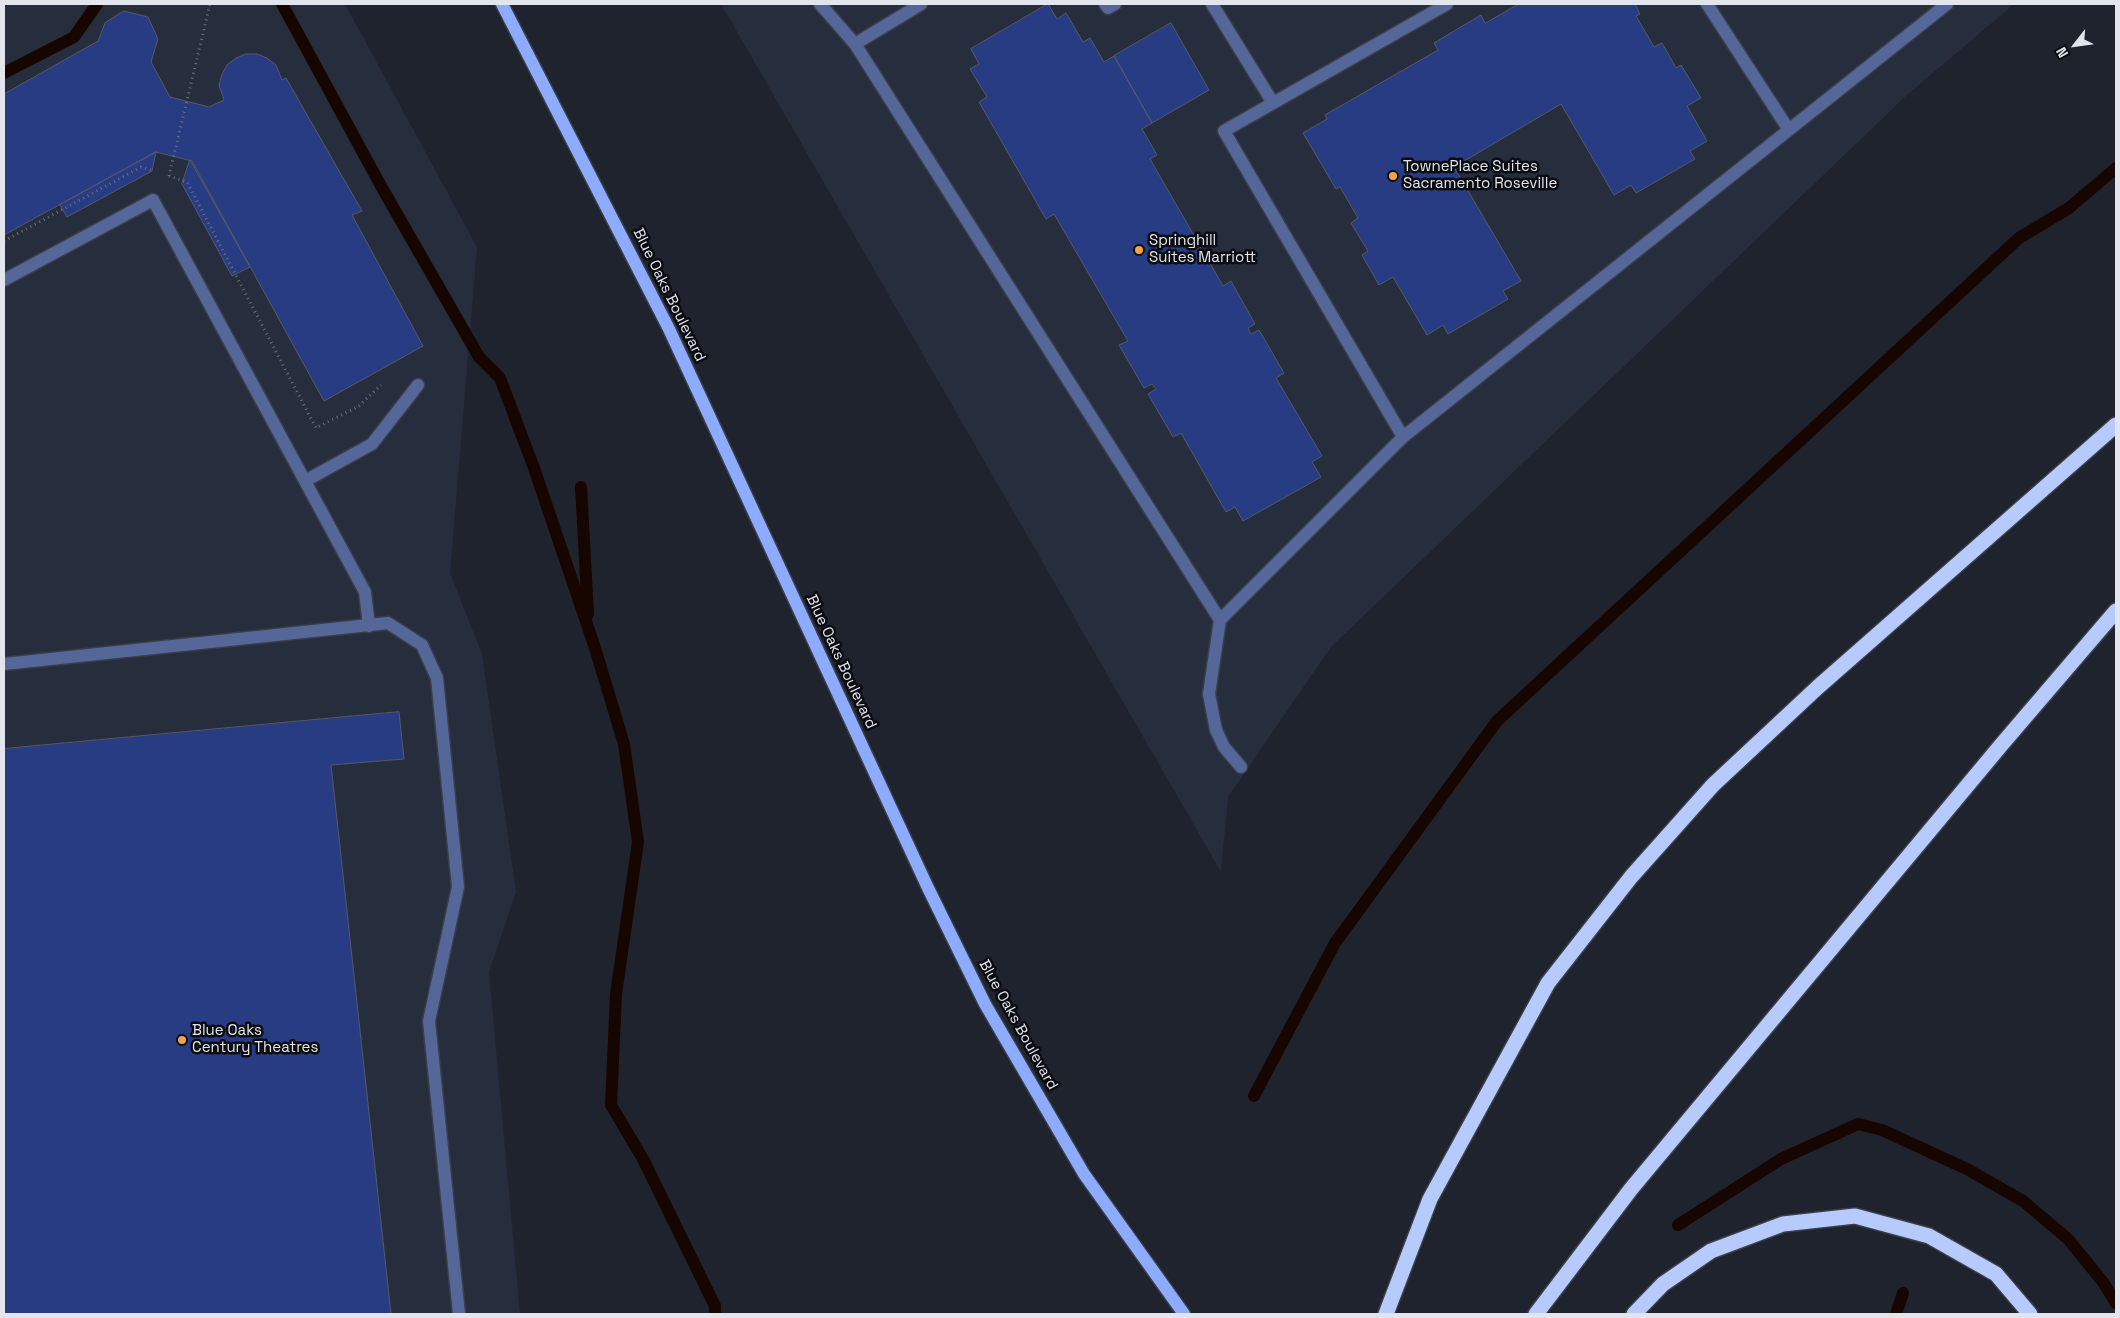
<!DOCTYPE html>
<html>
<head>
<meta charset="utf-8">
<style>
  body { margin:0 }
  #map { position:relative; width:2120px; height:1318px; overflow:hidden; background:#1f232e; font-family:"Space Grotesk",sans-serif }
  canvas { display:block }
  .frame { position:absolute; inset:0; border:5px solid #e2e5ec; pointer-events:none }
  .north { position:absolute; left:2050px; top:20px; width:50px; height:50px; -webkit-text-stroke:4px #0a0c11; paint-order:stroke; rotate:240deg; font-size:14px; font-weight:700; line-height:20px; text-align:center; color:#e2e5ec }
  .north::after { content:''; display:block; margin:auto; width:18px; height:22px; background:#e2e5ec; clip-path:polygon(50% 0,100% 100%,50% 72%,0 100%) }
</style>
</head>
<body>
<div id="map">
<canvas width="2120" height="1318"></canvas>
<div class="frame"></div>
<div class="north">N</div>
</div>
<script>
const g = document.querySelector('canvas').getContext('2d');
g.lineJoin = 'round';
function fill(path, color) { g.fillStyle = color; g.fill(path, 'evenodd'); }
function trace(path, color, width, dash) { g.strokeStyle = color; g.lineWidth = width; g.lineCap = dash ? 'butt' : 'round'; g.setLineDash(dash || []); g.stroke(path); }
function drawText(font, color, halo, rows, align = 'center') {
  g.font = font + ' "Space Grotesk",sans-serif'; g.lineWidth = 5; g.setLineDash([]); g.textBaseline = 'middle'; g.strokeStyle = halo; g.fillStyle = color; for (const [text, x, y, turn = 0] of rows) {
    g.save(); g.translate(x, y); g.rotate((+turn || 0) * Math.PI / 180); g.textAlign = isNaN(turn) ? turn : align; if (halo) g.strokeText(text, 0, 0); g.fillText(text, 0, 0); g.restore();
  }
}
fill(new Path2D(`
  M4 4H345L477 247 450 573 482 654 516 892 489 972 520 1314H4Z
  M721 4H2014L1907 95 1331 647 1228 797 1221 872Z`), '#262d3d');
trace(new Path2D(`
  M282 4 381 186 479 357 500 378 534 468 595 648 624 744 638 842 616 994 611 1105 643 1159 715 1306V1314
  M4 73 74 37 97 4
  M581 487 588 614
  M1254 1096 1335 943 1497 721 2019 238 2069 208 2116 168
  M1678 1225 1781 1159 1858 1124 1882 1130 1967 1169 2023 1201 2068 1239 2103 1282 2116 1303
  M1896 1314 1903 1293`), '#170500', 12);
const building = new Path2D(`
  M1048 4 1057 19 1066 13 1083 42 1090 38 1104 62 1114 56 1152 123 1142 129 1157 155 1150 159 1223 286 1231 281 1255 324 1248 328 1251 334 1259 330 1284 373 1276 378 1322 456 1312 462 1321 477 1243 521 1235 507 1226 512 1181 433 1173 437 1148 394 1156 389 1152 384 1144 388 1119 345 1128 341 1054 214 1046 219 979 102 987 97 970 69 979 64 971 49Z
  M1519 4H1635L1640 14 1636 16 1654 47 1662 43 1676 68 1681 65 1701 98 1687 106 1707 141 1690 151 1695 159 1636 193 1631 185 1614 195 1561 104 1454 167 1521 281 1503 291 1508 299 1448 334 1443 325 1427 335 1393 277 1379 285 1362 255 1368 251 1351 223 1358 218 1340 187 1336 189 1303 133 1327 119 1325 115 1438 50 1434 43 1481 15 1485 23Z
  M124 11 148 17 158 39 151 62 170 97 209 107 224 100 219 85 222 74 227 65 236 58 246 54H257L267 58 276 65 282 80 286 78 362 211 352 215 423 346 324 401 192 161 156 152 4 235V94L98 41 105 23Z
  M1171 23 1209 90 1152 123 1114 56Z
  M156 152 152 171 67 217 60 205Z
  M190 160 250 267 232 276 182 184Z
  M399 712 404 759 331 765 391 1314H4V749Z`);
fill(building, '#283c83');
trace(building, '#555a67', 1);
const minor = new Path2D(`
  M820 4 855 44
  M921 4 855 44 1220 620
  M1105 4 1108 8 1115 4
  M1212 4 1273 103
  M1707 4 1789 130
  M4 280 153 200 365 592 369 626
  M1403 437 1224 131 1447 4
  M305 481 372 444 418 385
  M4 664 388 623 422 645 437 678 458 887 429 1021 459 1314
  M1241 767 1224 747 1216 730 1209 694 1220 620 1403 437 1947 4`);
const major = new Path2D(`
  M502 4 669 329 928 888 985 1004 1084 1174 1184 1314`);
const highway = new Path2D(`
  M1386 1314 1430 1199 1548 983 1631 877 1713 785 1818 687 2116 425
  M1536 1314 1631 1189 2002 744 2116 611
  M1634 1314 1663 1284 1711 1251 1783 1224 1855 1216 1929 1236 1996 1274 2030 1314`);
trace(minor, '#3a3e49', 15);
trace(major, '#3a3e49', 15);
trace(highway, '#3a3e49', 18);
trace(new Path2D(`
  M169 176 187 182 316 428 359 406 381 385
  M169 176 210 4
  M4 241 141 167 153 171`), '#6d717a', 3, [1, 4]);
trace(minor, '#556799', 12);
trace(major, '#8eacff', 12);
trace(highway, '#b7cafc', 15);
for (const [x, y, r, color] of [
  [1393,176,5,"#f4a443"],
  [1139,250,5,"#f4a443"],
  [182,1040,5,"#f4a443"]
]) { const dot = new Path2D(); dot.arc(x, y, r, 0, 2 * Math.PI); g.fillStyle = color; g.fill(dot); trace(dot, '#0a0c11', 2); }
drawText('15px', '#e2e5ec', '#0a0c11', [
  ["TownePlace Suites",1403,167],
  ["Sacramento Roseville",1403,184],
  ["Springhill",1149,241],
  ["Suites Marriott",1149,258],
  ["Blue Oaks",192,1031],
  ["Century Theatres",192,1048]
], 'left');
drawText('15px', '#e2e5ec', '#0a0c11', [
  ["Blue Oaks Boulevard",669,295,64],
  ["Blue Oaks Boulevard",841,662,65],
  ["Blue Oaks Boulevard",1018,1025,61]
]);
</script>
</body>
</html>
